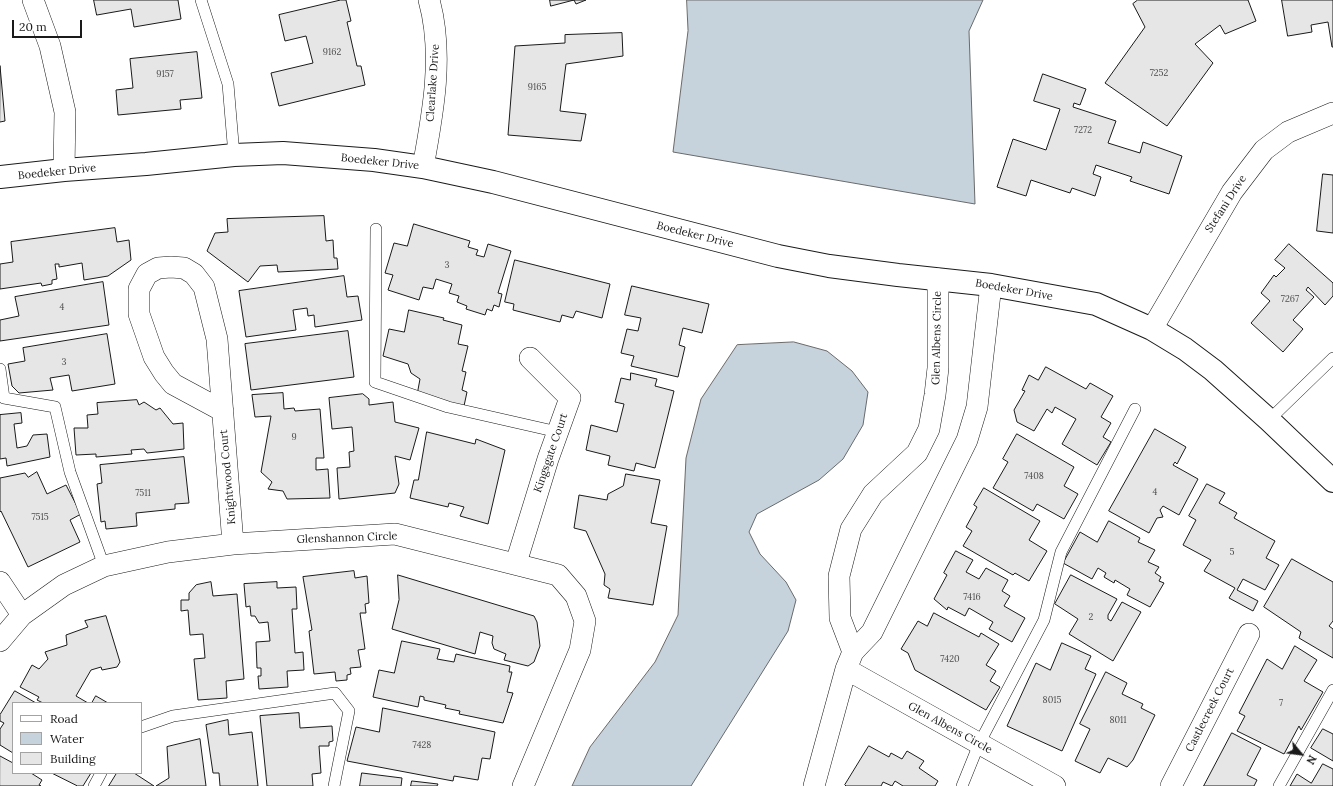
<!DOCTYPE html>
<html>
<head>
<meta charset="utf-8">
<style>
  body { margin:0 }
  #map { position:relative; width:1333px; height:786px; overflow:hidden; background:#fff; font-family:Lora,serif }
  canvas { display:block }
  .legend { position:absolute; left:12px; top:702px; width:130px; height:72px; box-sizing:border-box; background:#fff; border:1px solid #a3a3a3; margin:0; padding:5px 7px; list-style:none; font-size:12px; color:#1a1a1a }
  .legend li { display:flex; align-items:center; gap:8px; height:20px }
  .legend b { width:20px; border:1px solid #a3a3a3 }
  .north { position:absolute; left:1281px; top:734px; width:40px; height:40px; -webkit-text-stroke:3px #fff; paint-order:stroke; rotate:119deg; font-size:11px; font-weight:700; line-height:16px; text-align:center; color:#1a1a1a }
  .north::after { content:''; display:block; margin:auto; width:14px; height:18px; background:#1a1a1a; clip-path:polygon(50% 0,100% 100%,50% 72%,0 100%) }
  .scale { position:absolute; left:12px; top:20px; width:70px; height:18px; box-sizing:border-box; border:2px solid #1a1a1a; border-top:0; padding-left:5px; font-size:12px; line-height:14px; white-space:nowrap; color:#1a1a1a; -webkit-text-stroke:3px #fff; paint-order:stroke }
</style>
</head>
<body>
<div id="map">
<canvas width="1333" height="786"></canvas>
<ul class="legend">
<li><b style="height:5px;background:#fff"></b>Road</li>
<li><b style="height:11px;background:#c6d2dc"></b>Water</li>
<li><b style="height:11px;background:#e6e6e6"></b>Building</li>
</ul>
<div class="north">N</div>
<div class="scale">20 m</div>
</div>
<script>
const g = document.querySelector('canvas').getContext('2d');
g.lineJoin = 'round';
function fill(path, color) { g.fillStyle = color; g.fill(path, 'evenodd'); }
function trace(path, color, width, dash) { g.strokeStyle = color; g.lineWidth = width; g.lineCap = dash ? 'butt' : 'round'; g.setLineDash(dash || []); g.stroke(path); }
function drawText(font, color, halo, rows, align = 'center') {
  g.font = font + ' Lora,serif'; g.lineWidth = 3; g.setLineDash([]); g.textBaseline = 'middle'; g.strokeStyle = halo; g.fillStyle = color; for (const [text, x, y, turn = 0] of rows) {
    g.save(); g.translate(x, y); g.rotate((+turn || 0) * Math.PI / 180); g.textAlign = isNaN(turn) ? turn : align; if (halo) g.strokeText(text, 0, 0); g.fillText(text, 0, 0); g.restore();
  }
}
const water = new Path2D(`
  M687 0H983L969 31 975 204 673 152 688 31Z
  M794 342 827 351 852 371 868 392 863 425 843 459 819 480 757 514 749 532 760 554 786 582 796 600 788 631 691 786H572L590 747 655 662 678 615 686 458 701 399 737 345Z`);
fill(water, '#c6d2dc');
trace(water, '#6a6a6a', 1);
const building = new Path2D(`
  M94 0H178L181 19 134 27 131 9 97 15Z
  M341 0H346L351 21 347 22 357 66H361L365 85 279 106 271 73 313 63 306 36 285 41 279 15Z
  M550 0H586L576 4 574 0 551 6Z
  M1138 0H1248L1256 21 1225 34 1220 25 1195 44 1213 63 1167 126 1105 83 1145 27 1133 4Z
  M1282 0H1333V47H1332L1328 22 1311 25 1312 32 1288 36Z
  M622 33 623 56 566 64 560 111 586 114 581 141 508 135 515 46 565 43V35Z
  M197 52 202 98 180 100 181 109 118 115 116 90 133 88 130 59Z
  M0 66 5 121 0 122Z
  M1043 74 1086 89 1080 105 1074 103 1073 107 1116 121 1108 143 1140 153 1143 142 1182 156 1169 194 1130 181 1132 177 1096 165 1093 174 1101 177 1095 196 1072 188 1070 193 1031 180 1026 196 997 187 1013 139 1046 150 1060 109 1034 101Z
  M1323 174 1333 175V233L1317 231Z
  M324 216 326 241 333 240 334 258H337L338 269 278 272 277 265 260 266 248 282 207 251 215 233 228 232 227 219Z
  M414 224 470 241 468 247 478 250 476 255 484 257 488 244 511 251 498 293 502 294 499 307 494 305 492 311 487 309 485 315 466 309 467 306 457 302 459 296 449 293 452 284 436 279 433 289 423 287 419 300 388 290 393 275 385 273 394 243 407 246Z
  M115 228 117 242 129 240 131 260 108 276 84 280 82 263 59 267V264H55L57 279 52 280V284L42 286 41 283 0 289V264L13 262 11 242Z
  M1289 244 1333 283V296L1325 305 1308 287 1306 290 1314 297 1293 320 1303 329 1283 352 1251 323 1270 301 1261 293 1274 275 1276 277 1285 268 1275 260Z
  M515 260 610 284 602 318 576 311 573 318 562 315 560 322 513 310 514 304 505 302Z
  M344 276 347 297 358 296 362 320 315 327 314 315 308 316 307 308 293 310 296 330 246 337 239 291Z
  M103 282 109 325 0 341V320L19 316 15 297Z
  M632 286 709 304 702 333 683 328 679 345 685 347 678 377 631 366 634 356 621 353 627 329 638 331 641 318 625 315Z
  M409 310 444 318 443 320 462 325 458 344 468 346 462 371 466 372 462 390 467 392 464 406 417 395 420 379 411 373 408 364 383 356 389 329 404 332Z
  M348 331 354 377 251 390 245 344Z
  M107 334 115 384 72 391 69 375 50 378 53 390 19 393 12 386 8 364 25 361 23 348Z
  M1046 367 1086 389 1090 383 1113 396 1101 417 1111 423 1103 437 1111 442 1097 465 1062 444 1076 419 1055 407 1052 413 1047 409 1034 431 1017 422 1014 410 1025 391 1022 390 1029 375 1038 380Z
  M631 373 657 379 655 386 674 391 655 468 636 463 634 471 608 465 610 456 586 450 591 425 617 432 624 404 615 402 621 378 630 380Z
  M283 393 284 409 294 408 295 411 320 409 324 458H316V470L328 469 330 498 287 499 283 491 268 489 272 482 261 472 271 416 255 417 252 395Z
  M363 394 369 399V405L393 402 395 422 419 428 410 460 395 456 399 484 395 493 339 499 337 468 350 467 349 452 354 451 352 427 332 429 329 398Z
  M137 400 139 405 144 402 156 410 160 408 173 424 183 423 184 449 147 453 144 449 131 450 132 454 96 457V454L76 455 74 428H88L87 415 98 414 97 403Z
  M21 413 22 423 14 424 17 448 27 446 33 435 47 434 50 457 7 466 6 458 0 459V415Z
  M1155 429 1186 447 1177 464 1175 462 1173 465 1198 479 1179 515 1163 506 1160 510 1163 517 1157 518 1149 533 1109 511Z
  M427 432 475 444 476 439 505 450 488 524 460 516 464 507 449 503 448 507 410 498 414 480H418Z
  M1017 434 1074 467 1064 486 1078 494 1064 519 1037 504 1033 511 993 488 1008 462 1003 459Z
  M184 457 189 503 175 504V509L136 513 137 526 106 529 105 521 101 522 97 484 102 483 100 465Z
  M37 472 47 494 66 485 81 514 70 520 80 542 28 567 1 511 0 512V478L25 473 28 477Z
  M626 474 660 480 651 523 667 526 653 605 608 598 610 589 604 585 605 574 586 531 574 528 579 495 607 500 608 494 623 486Z
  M1207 484 1225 493 1219 503 1237 513 1234 518 1275 541 1266 558 1279 565 1265 590 1243 579 1237 590 1258 601 1253 611 1229 598 1235 588 1204 571 1211 560 1183 545 1196 520 1189 516Z
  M984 488 1040 521 1029 540 1047 551 1029 581 1015 573 1013 575 963 546 972 531 966 527 977 507 974 505Z
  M1109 521 1140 538 1138 542 1155 550 1148 562 1159 567 1155 573 1161 577 1159 581 1164 583 1150 607 1127 595 1130 589 1115 580 1114 583 1104 577 1106 573 1098 568 1092 579 1063 563 1080 532 1097 542Z
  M956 551 973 560 966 572 979 579 986 568 1008 580 1002 591 1010 596 1004 606 1025 618 1012 642 989 629 993 622 969 608 965 616 948 607 947 610 934 599 947 575 944 573Z
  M1292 559 1333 582V621L1329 626 1333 629V658L1299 638 1301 632 1264 607Z
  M354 571 355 578 367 576 369 603 365 604 366 613H360L365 649 358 650 361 667 350 668 351 674 347 675V680L336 681 335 672 314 674 309 631 312 630 303 577Z
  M398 575 534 616 537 622 540 646 534 662 528 666 504 660 506 654 494 649 492 643 493 636 480 632 475 654 392 629 399 600Z
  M1071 575 1117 599 1108 615V619L1111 621 1122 602 1141 612 1113 661 1069 634 1078 619 1055 604Z
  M211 582 213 596 237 594 244 679 226 681 227 698 198 700 194 659 205 658 203 634 190 635 188 610 181 611V600H189V593L196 585Z
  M277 582V588L296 587 297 609H292L295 653 303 652 304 670 287 671 288 687 259 689 258 676H261V668H257L256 642 270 641 268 622 259 623 255 616H251L250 606 246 607 244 584Z
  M934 613 979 637 981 633 999 644 986 665 996 671 990 681 1000 687 986 710 915 670 908 653 901 649 918 621 927 626Z
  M106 616 120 662 117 667 102 670 101 667 91 670 76 696 88 703H43L37 700 39 697 20 687 32 665 39 669 48 659 45 652 67 645 66 635 88 627 85 621Z
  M402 641 440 649 437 659 454 662 456 654 510 666 509 672H512L507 692 513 693 503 723 459 714 460 711 445 708 446 705 424 700V697L420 696 418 707 373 697 379 670 394 673Z
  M1062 643 1091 656 1085 669 1096 674 1062 751 1007 726 1036 663 1050 670Z
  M1295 646 1317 660 1304 681 1323 692 1301 730 1299 726 1284 754 1237 731 1245 716 1239 713 1267 659 1282 669Z
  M1106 672 1127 683 1122 694 1143 704 1141 708 1155 715 1133 760 1127 767 1108 758 1100 773 1075 761 1090 729 1080 724Z
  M15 691 36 703H13V753L0 745V729L4 723 0 721V715Z
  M96 696 108 703H92Z
  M383 708 495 732 490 759 482 758 478 780 454 776 453 781 347 761 356 727 379 732Z
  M299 713 300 728 332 726 333 741 329 742V746H319L321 773 312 774 313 786H267L260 716Z
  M228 720 229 735 252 732 258 786H220L219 773H213L206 725Z
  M1323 729 1333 734V761L1311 748Z
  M1232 733 1261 748 1247 775 1257 780 1254 786H1204Z
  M200 739 206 786H156L169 778 167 747Z
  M869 746 889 757 891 753 902 759 907 751 924 761 919 768 938 781 935 786H903L895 781 892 786 883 782 881 786H846L845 785Z
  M0 756 13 763V773H31L42 780 39 785 41 786H0Z
  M1323 764 1333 769V786H1290L1297 774 1311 783Z
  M52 773H91L83 786H78Z
  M117 773H134L154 786H109Z
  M362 773 402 778 401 786H360Z
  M412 781 438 784 437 786H411Z`);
fill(building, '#e6e6e6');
trace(building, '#1a1a1a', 1);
const lane = new Path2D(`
  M201 0 228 84 234 155
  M376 229 375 382 448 407 558 432
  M0 369 4 398 55 407 70 472 104 566
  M1269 420 1333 358
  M141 727 173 716 335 693 349 711 334 786
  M94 786 101 773
  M962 786 979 744 1044 620 1061 552 1135 409
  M1279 786 1333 690`);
const street = new Path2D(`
  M33 0 50 46 65 112 64 170
  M423 167C433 113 444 54 429 0
  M1152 329 1232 192 1264 150 1288 132 1333 113
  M223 411 173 384 164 373 154 357 139 314V289L147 274 158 268 171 267 184 268 194 274 204 287 217 339 233 544
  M516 563 548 459 570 398 530 358
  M0 582 22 615
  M0 641 22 615 64 585 104 566 168 552 233 544 395 534 558 575 576 596 585 621 580 650 523 786
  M853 652 840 618 839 576 851 529 873 494 917 453 929 429 935 395 938 368V279
  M846 669 1055 786
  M814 786 846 669 853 652 872 632 967 440 977 407 991 285
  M1171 786 1249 634`);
const secondary = new Path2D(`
  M0 177 64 170 146 164 234 155 283 153 374 160 423 167 493 182 778 256 829 266 898 275 991 285 1096 304 1152 329 1185 349 1213 370 1269 420 1333 481`);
trace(lane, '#1a1a1a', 12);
trace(street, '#1a1a1a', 22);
trace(secondary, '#1a1a1a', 24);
trace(lane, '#fff', 11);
trace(street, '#fff', 21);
trace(secondary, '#fff', 22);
drawText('9px', '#4d4d4d', null, [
  ["9162",332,52],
  ["7252",1159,73],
  ["9157",165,74],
  ["9165",537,87],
  ["7272",1083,130],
  ["3",447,265],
  ["7267",1290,299],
  ["4",62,307],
  ["3",64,362],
  ["9",294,437],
  ["7408",1034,476],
  ["4",1155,492],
  ["7511",143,493],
  ["7515",40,517],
  ["5",1232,552],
  ["7416",972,597],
  ["2",1091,617],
  ["7420",950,659],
  ["8015",1052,700],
  ["7",1281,703],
  ["8011",1118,720],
  ["7428",422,745]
]);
drawText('11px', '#1a1a1a', '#fff', [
  ["Clearlake Drive",433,83,-86],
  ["Boedeker Drive",380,162,6],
  ["Boedeker Drive",57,172,-6],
  ["Stefani Drive",1226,204,-57],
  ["Boedeker Drive",695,235,14],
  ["Boedeker Drive",1014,290,10],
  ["Glen Albens Circle",937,338,-89],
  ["Kingsgate Court",551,453,-71],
  ["Knightwood Court",228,477,-95],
  ["Glenshannon Circle",347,538,-2],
  ["Castlecreek Court",1210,710,-63],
  ["Glen Albens Circle",950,728,29]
]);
</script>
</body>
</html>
